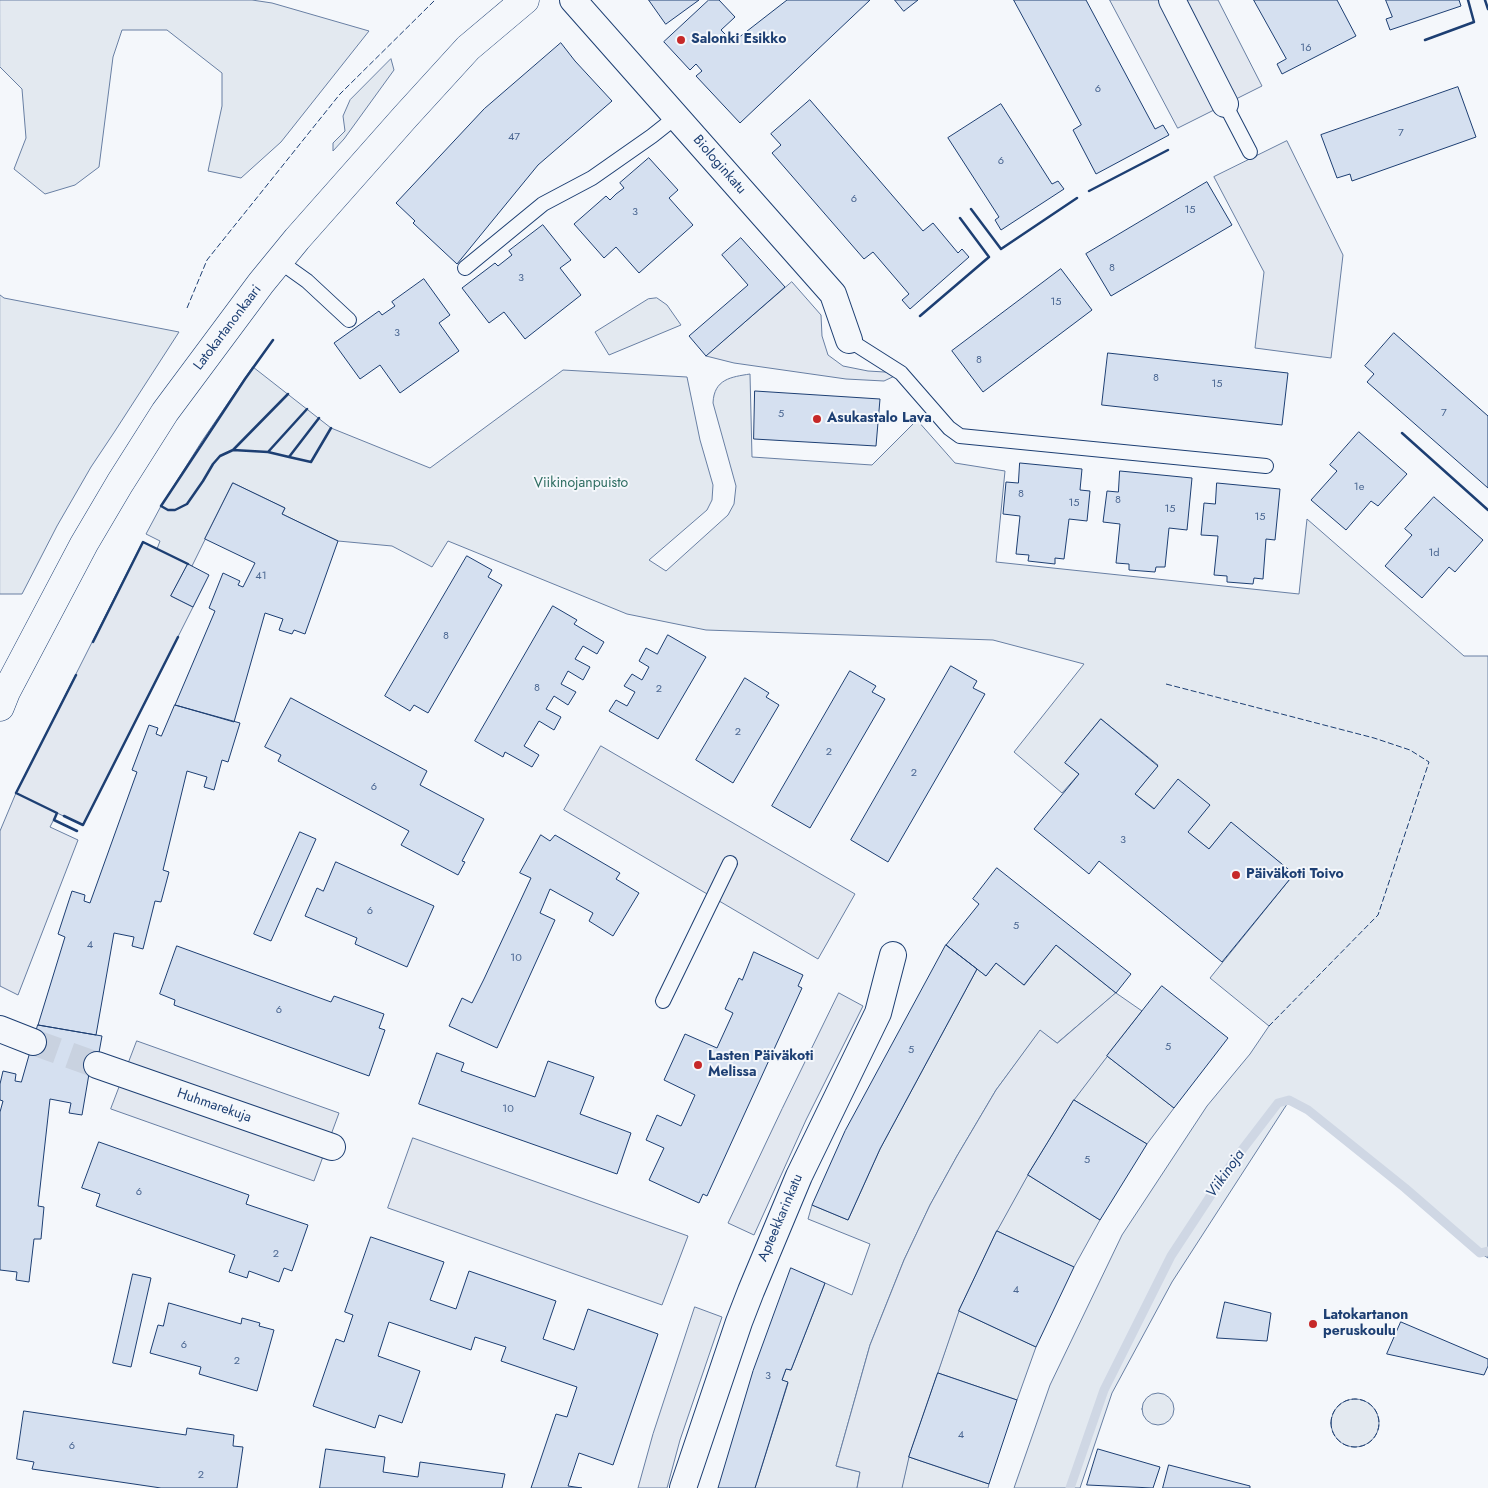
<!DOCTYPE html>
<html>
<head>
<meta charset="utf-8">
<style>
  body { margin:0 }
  canvas { display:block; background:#f4f7fb }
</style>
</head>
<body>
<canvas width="1488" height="1488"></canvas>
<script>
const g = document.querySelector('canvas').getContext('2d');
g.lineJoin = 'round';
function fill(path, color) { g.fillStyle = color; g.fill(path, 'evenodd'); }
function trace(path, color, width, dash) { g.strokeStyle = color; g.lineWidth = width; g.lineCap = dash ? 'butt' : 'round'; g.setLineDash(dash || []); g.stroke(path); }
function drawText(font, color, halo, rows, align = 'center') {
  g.font = font + ' Jost,sans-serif'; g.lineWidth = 4; g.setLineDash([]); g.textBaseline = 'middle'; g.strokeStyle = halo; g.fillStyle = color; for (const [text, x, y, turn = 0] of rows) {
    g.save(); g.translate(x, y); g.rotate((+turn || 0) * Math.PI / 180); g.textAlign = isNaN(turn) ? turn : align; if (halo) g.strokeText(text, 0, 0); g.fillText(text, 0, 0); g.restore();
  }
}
const green = new Path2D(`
  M0 0H252L272 3 369 31 281 142 241 178 208 171 222 106V73L167 30H122L113 57 99 167 75 185 45 194 14 169 26 138 22 89 0 67Z
  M391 59 394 70 344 139 333 151V143L345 131 343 116 350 100Z
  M0 295 4 298 179 332 115 431 91 467 57 526 22 594H0Z
  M657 298 667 305 681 325 609 355 595 332 648 299Z
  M253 367 331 428 430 468 563 370 687 377 700 440 713 485 712 500 707 510 649 560 666 571 728 515 734 504 736 486 713 403C714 379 731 377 750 374L752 457 872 465 917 420 955 463 1005 471 996 562 1299 594 1307 519 1464 656H1488V1258L1480 1253 1405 1188 1308 1110 1289 1101 1172 1282 1112 1393 1080 1488H1014L1050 1385 1122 1235 1207 1106 1250 1054 1269 1026 1210 978 1294 874 1231 823 1209 849C1185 829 1159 813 1135 794L1158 765 1101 719 1066 763 1079 774 1062 793 1014 752 1084 664 993 640 706 630 627 614 448 541 432 567 392 546 338 541 282 514 285 508 233 483 192 566 157 549 160 541 146 534 161 506 202 441Z
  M1056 945 1116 993 1057 1043 1040 1031 996 1090 957 1156 930 1205 904 1260 870 1345 836 1466 860 1472 857 1488H755L788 1383 782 1380 786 1369 791 1370 825 1283 852 1295 870 1244 808 1219 812 1205 848 1220 880 1149 977 969 986 976 996 963 1024 985Z
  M1107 1056 1174 1108 1147 1144 1074 1100Z
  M1028 1175 1100 1220 1074 1267 997 1231Z
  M959 1311 1036 1347 1017 1400 938 1373Z
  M1142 1409a16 16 0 1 1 32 0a16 16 0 1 1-32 0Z
  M1331 1423a24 24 0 1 1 48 0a24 24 0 1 1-48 0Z
  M909 1457 989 1484 988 1488H902Z`);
fill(green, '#e3e9f0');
trace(green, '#687fa3', 1);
const parking = new Path2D(`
  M1110 0H1218L1262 86 1178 128Z
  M1287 141 1343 255 1331 358 1255 348 1264 272 1214 177Z
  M792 282 821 315 822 336 828 355 843 366 868 371 901 373 884 381 846 379 734 363 706 356Z
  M143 542 188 564 171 596 193 607 83 825 57 813 50 827 78 840 18 995 0 986V831L16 793Z
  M601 746 855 894 818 959 564 810Z
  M839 993 863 1006 806 1120 754 1235 728 1223 782 1109Z
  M1116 993 1142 1011 1074 1100 1028 1175 997 1231 959 1311 909 1457 902 1488H857L860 1472 836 1466 870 1345 904 1260 930 1205 957 1156 996 1090 1040 1030 1057 1043Z
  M137 1041 339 1113 314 1181 111 1109Z
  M413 1138 688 1236 662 1305 388 1208Z
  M695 1307 722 1317 680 1440 667 1488H638L653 1434Z`);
fill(parking, '#e3e8f0');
trace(parking, '#687fa3', 1);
trace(new Path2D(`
  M1070 1488 1104 1390 1171 1256 1232 1163 1278 1103 1289 1100 1308 1110 1405 1188 1480 1253 1488 1251`), '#cfd7e4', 9);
const building = new Path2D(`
  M649 0H699L666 24Z
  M709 0H719L735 17 721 30 733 42 787 0H870L740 123 696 76 702 71 696 64 690 70 664 42Z
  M895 0H918L904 11Z
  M1014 0H1086L1155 129 1163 125 1169 135 1096 174 1073 130 1081 125Z
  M1254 0H1337L1356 36 1282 74 1277 64 1286 59Z
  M1386 0H1459L1461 6 1390 30 1386 19 1392 17Z
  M561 43 575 61 612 101 538 165 457 264 413 223 415 221 396 203 484 109Z
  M1458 87 1476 137 1352 181 1350 174 1337 178 1321 135Z
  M810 100 923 231 933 223 958 253 962 249 969 257 910 309 902 300 909 294 873 252 864 259 772 153 781 145 771 134Z
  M1001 104 1052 184 1058 181 1064 189 1001 230 995 220 999 217 948 138Z
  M649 158 678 190 669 198 693 225 639 273 616 247 604 258 574 224 606 196 610 200 616 194 624 188 620 183Z
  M1207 182 1232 225 1111 296 1086 254Z
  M543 225 571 260 560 268 581 295 525 339 504 312 489 323 462 288 495 263 498 266 512 255 509 251Z
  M741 238 785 287 706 356 689 336 748 285 722 255Z
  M1061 269 1092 310 983 392 952 351Z
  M424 279 450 315 439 323 459 351 400 393 380 365 360 379 334 343 379 311 382 315 395 306 392 302Z
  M1394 333 1488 416V488L1367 382 1374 374 1365 366Z
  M1108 353 1288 373 1282 425 1102 405Z
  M755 391 880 399 876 446 754 439Z
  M1359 432 1407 474 1378 506 1371 501 1346 530 1311 500 1337 471 1330 465Z
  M1020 463 1082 469 1080 490 1090 491 1087 521 1069 519 1064 559 1055 558V564L1028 561 1029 555 1016 554 1020 516 1003 514 1006 482 1018 483Z
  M1120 471 1192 478 1187 530 1169 528 1165 567H1156L1155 572 1129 570V564L1116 563 1120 524 1103 522 1107 491 1118 492Z
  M233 483 285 508 282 514 338 541 305 634 294 630 292 634 279 630 283 619 265 613 234 722 175 705 215 611 209 608 223 573 240 581 238 585 243 587 255 563 205 539Z
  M1217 483 1280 489 1275 540 1266 539 1263 579 1254 578 1253 584 1227 582V576L1214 575 1218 536 1201 535 1204 503 1215 504Z
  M1434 497 1483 540 1455 572 1449 567 1422 598 1385 566 1412 535 1405 529Z
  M467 556 492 570 488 577 502 585 428 713 414 705 410 711 385 696Z
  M188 564 209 575 193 607 171 596Z
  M553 606 577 620 574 624 604 642 597 654 583 646 575 659 590 667 583 680 568 671 561 684 576 692 568 705 554 696 546 709 561 717 554 730 539 721 524 746 539 755 532 767 505 752 503 757 475 741Z
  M668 635 706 657 658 739 609 711 616 700 627 706 635 692 624 686 632 674 642 680 649 667 639 661 646 648 657 654Z
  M951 666 977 681 973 688 985 694 888 862 851 840Z
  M850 671 876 686 872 692 885 699 810 828 772 806Z
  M745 678 769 693 766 697 779 705 733 783 696 760Z
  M291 698 427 771 420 785 484 819 462 861 465 862 458 875 401 845 409 831 278 761 281 755 265 747Z
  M175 705 240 723 228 762 222 760 214 790 204 787 207 777 187 771 163 870 169 872 161 902 155 901 143 949 132 946 134 937 114 933 96 1035 38 1025 65 937 58 934 72 891 85 895 84 901 90 903 137 772 132 770 149 725 158 728 156 734 161 736Z
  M1101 719 1158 766 1135 794 1154 809 1178 779 1210 805 1188 832 1209 849 1231 822 1294 874 1222 962 1099 861 1089 874 1034 829 1079 774 1065 763Z
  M300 832 316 839 271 941 254 934Z
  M541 835 550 841 555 835 620 873 616 879 639 893 613 936 589 921 593 913 550 889 540 913 555 920 497 1048 449 1026 462 998 472 1003 484 979 531 878 520 873Z
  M336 862 434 906 407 967 355 944 357 938 305 916 317 888 323 891Z
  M997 868 1131 974 1116 993 1056 945 1024 985 996 963 986 976 946 945 979 904 973 899Z
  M946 945 977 969 880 1149 848 1220 812 1205 845 1131Z
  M177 946 331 1002 334 996 384 1014 379 1028 385 1030 369 1076 174 1005 175 1000 160 994Z
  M754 952 803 975 798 986 802 988 707 1196 703 1194 699 1203 649 1180 664 1148 646 1140 657 1115 681 1126 695 1095 664 1080 685 1034 717 1048 733 1013 725 1009 739 978 742 980Z
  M1162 986 1228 1038 1174 1108 1107 1056Z
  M38 1025 102 1036 96 1069 90 1068 82 1115 69 1113 71 1103 50 1099 38 1206 44 1207 41 1239H34L29 1282 16 1280 17 1272 0 1270V1112L3 1101 0 1100V1084L3 1071 16 1074 15 1081 21 1082Z
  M437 1053 464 1063 461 1071 535 1097 548 1061 594 1077 580 1114 631 1133 617 1174 419 1104Z
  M1074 1100 1147 1144 1100 1220 1028 1175Z
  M99 1142 249 1195 246 1204 308 1225 292 1271 284 1268 279 1282 249 1271 247 1278 229 1272 235 1255 96 1206 100 1194 82 1188Z
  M997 1231 1074 1267 1036 1347 959 1311Z
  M371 1237 444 1262 430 1300 456 1309 469 1271 556 1301 543 1339 574 1350 588 1309 658 1334 613 1465 579 1453 568 1486 582 1488H531L556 1414 567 1417 577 1387 501 1361 506 1347 475 1337 471 1350 389 1322 378 1356 420 1371 402 1423 379 1415 375 1428 313 1406 336 1339 344 1342 353 1315 345 1312Z
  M791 1268 825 1283 791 1370 786 1369 782 1380 788 1382 755 1488H718L753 1371Z
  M133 1274 151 1278 131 1367 113 1363Z
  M1225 1302 1271 1313 1267 1341 1217 1338Z
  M169 1303 241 1324 242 1318 260 1323 259 1326 274 1330 257 1391 199 1374 201 1367 150 1353 158 1325 163 1326Z
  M1401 1322 1488 1359V1366L1484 1375 1387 1354Z
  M938 1373 1017 1400 989 1484 909 1457Z
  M24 1411 186 1435 187 1428 234 1435 233 1446 243 1447 237 1488H161L32 1469 34 1462 17 1459Z
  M326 1449 385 1457 383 1472 418 1477 420 1462 505 1474 502 1488H320Z
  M1098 1449 1160 1467 1153 1488 1087 1485Z
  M1169 1465 1250 1486V1488H1163Z`);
fill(building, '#d5e0f0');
trace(building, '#1d3f73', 1);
trace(new Path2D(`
  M33 1042 97 1065`), '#c9d2e0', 26, [26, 13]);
const service = new Path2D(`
  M1225 104 1250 152
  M279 261 307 281 349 320
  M465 268 543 204 592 178 652 136 676 117
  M849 340 901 373 949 428 960 436 1266 466
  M663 1001 730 863`);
const minor = new Path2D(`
  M573 0 833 294 849 340
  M1172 0 1225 104
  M0 1029 33 1042
  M97 1065 332 1147
  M683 1488 739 1322 751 1291 799 1176 878 1013 893 955`);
const tertiary = new Path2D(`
  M0 707 6 692 84 544 120 483 165 412 261 283 297 239 405 117 468 48 525 0`);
trace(service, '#1d3f73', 16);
trace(minor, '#1d3f73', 28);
trace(tertiary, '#1d3f73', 29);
trace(service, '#f4f7fb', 14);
trace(minor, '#f4f7fb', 26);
trace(tertiary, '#f4f7fb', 28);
trace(new Path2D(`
  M187 308 207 260 340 94 435 0
  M1166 684 1374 738 1410 750 1429 762 1378 915 1269 1026
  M1331 1423a24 24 0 1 1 48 0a24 24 0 1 1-48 0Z`), '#1d3f73', 1, [6, 2.5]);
trace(new Path2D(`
  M1485 0 1488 9
  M1425 40 1474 22 1468 0
  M1089 191 1168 150
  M971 209 1001 249 1077 198
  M920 316 989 257 960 218
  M273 340 245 379 161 506 168 510H175L187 504 203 481 213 464 220 456 233 450 288 394
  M1402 433 1488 510
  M233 450 268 452 307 409
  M268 452 289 457 319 418
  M289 457 311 462 331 428
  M93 642 143 542 188 564
  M76 675 16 793 57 813 54 820 77 831
  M64 816 83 825 178 637`), '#1d3f73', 2.5);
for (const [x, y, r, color] of [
  [681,40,5,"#c62828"],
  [817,419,5,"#c62828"],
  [1236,875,5,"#c62828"],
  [698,1065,5,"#c62828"],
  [1313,1324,5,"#c62828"]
]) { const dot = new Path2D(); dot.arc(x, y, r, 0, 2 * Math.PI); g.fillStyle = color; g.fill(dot); trace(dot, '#f4f7fb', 2); }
drawText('11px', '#4b6792', null, [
  ["16",1306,48],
  ["6",1098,89],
  ["7",1401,133],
  ["47",514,137],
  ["6",1001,161],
  ["6",854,199],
  ["15",1190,210],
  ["3",635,212],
  ["8",1112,268],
  ["3",521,278],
  ["15",1056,302],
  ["3",397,333],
  ["8",979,360],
  ["8",1156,378],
  ["15",1217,384],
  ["7",1444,413],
  ["5",781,414],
  ["1e",1359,487],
  ["8",1021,494],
  ["8",1118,500],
  ["15",1074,503],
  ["15",1170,509],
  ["15",1260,517],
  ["1d",1434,553],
  ["41",261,576],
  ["8",446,636],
  ["8",537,688],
  ["2",659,689],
  ["2",738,732],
  ["2",829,752],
  ["2",914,773],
  ["6",374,787],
  ["3",1123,840],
  ["6",370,911],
  ["5",1016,926],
  ["4",90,945],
  ["10",516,958],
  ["6",279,1010],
  ["5",1168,1047],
  ["5",911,1050],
  ["10",508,1109],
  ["5",1087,1160],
  ["6",139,1192],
  ["2",276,1254],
  ["4",1016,1290],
  ["6",184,1345],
  ["2",237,1361],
  ["3",768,1376],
  ["4",961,1435],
  ["6",72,1446],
  ["2",201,1475]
]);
drawText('bold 14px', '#1d3f73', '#f4f7fb', [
  ["Salonki Esikko",691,40],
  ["Asukastalo Lava",827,419],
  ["Päiväkoti Toivo",1246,875],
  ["Lasten Päiväkoti",708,1057],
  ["Melissa",708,1073],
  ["Latokartanon",1323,1316],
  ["peruskoulu",1323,1332]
], 'left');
drawText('14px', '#1d3f73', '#f4f7fb', [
  ["Biologinkatu",719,165,49],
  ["Latokartanonkaari",228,328,-53],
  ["Huhmarekuja",214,1106,19],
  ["Apteekkarinkatu",781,1218,-67]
]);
drawText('14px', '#2c6c60', '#f4f7fb', [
  ["Viikinojanpuisto",581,484]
]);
drawText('italic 15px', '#1d3f73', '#f4f7fb', [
  ["Viikinoja",1226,1174,-55]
]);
</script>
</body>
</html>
